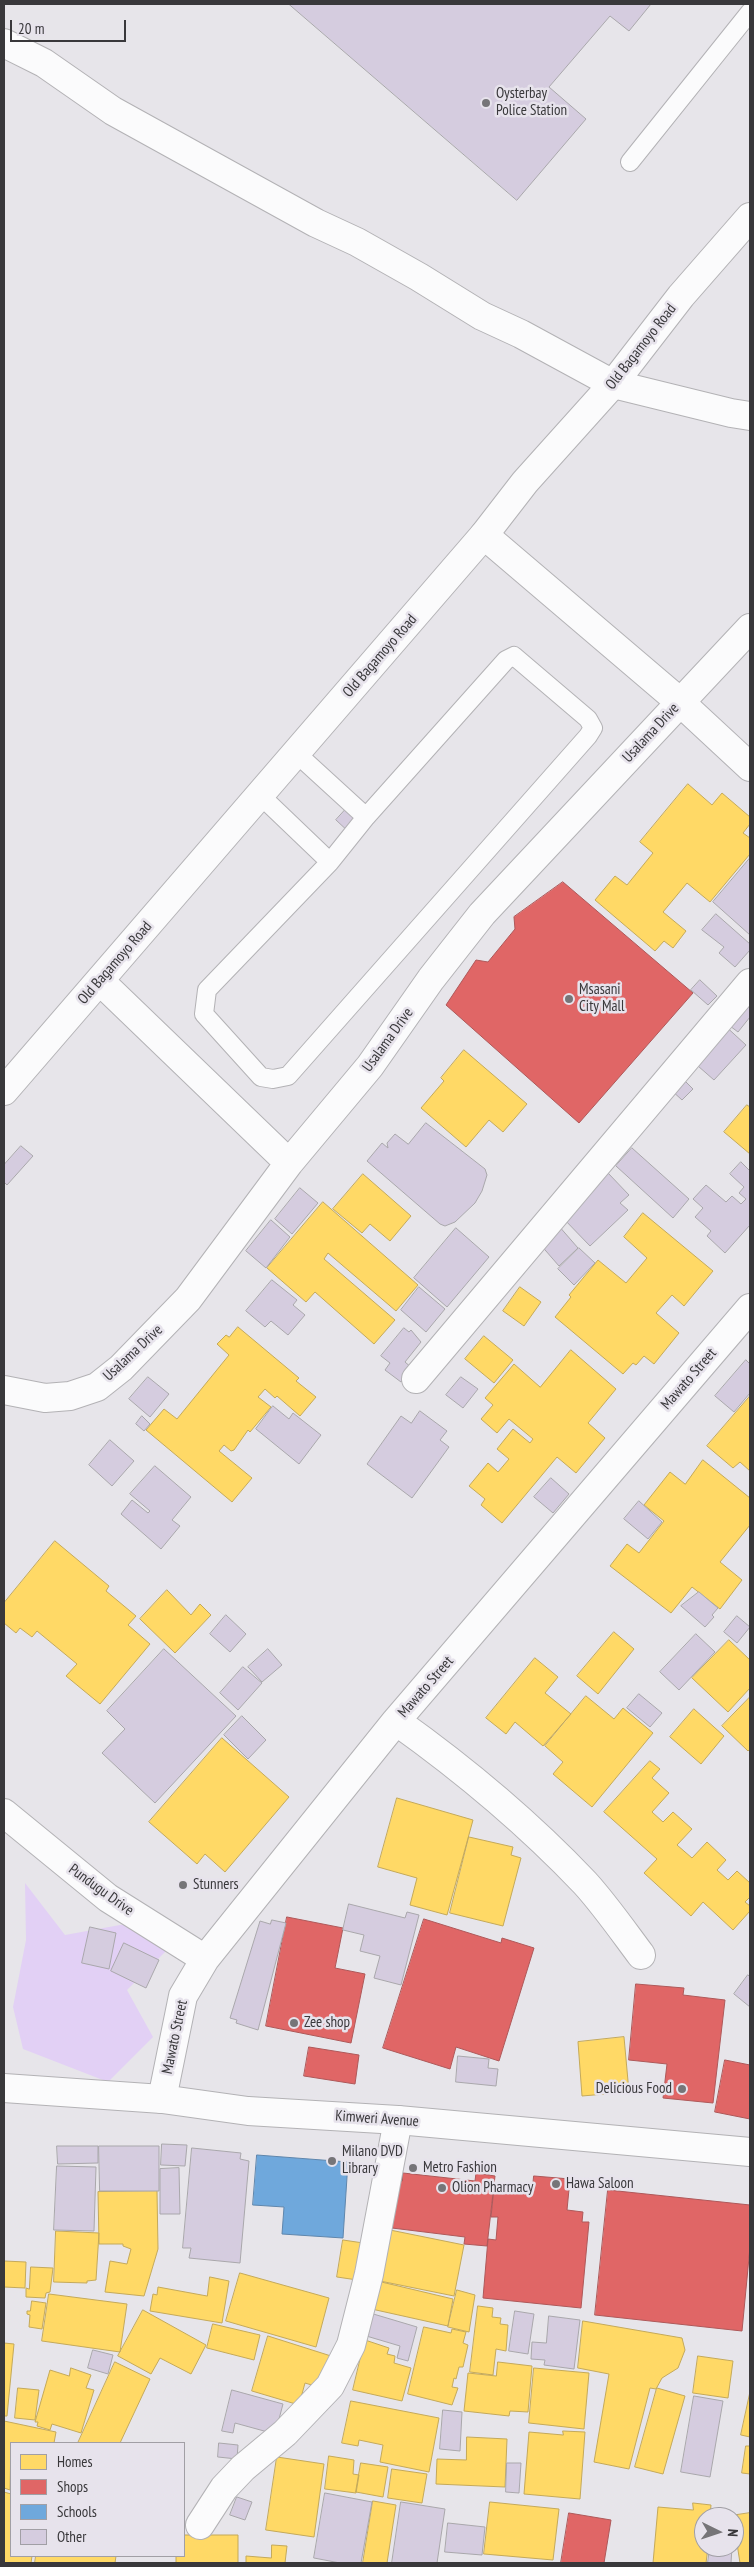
<!DOCTYPE html>
<html>
<head>
<meta charset="utf-8">
<style>
  body { margin:0 }
  #map { position:relative; width:754px; height:2567px; overflow:hidden; background:#e7e5ea; font-family:"PT Sans Narrow",sans-serif }
  canvas { display:block }
  .frame { position:absolute; inset:0; border:5px solid #39383b; pointer-events:none }
  .legend { position:absolute; left:10px; top:2442px; width:175px; height:115px; box-sizing:border-box; background:#e7e3ec; border:1px solid #a19fa5; margin:0; padding:6px 9px; list-style:none; font-size:15px; color:#39383b }
  .legend li { display:flex; align-items:center; gap:10px; height:25px }
  .legend b { width:25px; border:1px solid #a19fa5 }
  .north { position:absolute; left:694px; top:2507px; width:50px; height:50px; box-sizing:border-box; background:#e7e3ec; border:1px solid #a19fa5; border-radius:50%; rotate:94deg; font-size:14px; font-weight:700; line-height:20px; text-align:center; color:#39383b }
  .north::after { content:''; display:block; margin:auto; width:18px; height:22px; background:#767578; clip-path:polygon(50% 0,100% 100%,50% 72%,0 100%) }
  .scale { position:absolute; left:10px; top:20px; width:116px; height:22px; box-sizing:border-box; border:2px solid #39383b; border-top:0; padding-left:6px; font-size:15px; line-height:18px; white-space:nowrap; color:#39383b; -webkit-text-stroke:4px #e7e3ec; paint-order:stroke }
</style>
</head>
<body>
<div id="map">
<canvas width="754" height="2567"></canvas>
<div class="frame"></div>
<ul class="legend">
<li><b style="height:14px;background:#ffd966"></b>Homes</li>
<li><b style="height:14px;background:#e06666"></b>Shops</li>
<li><b style="height:14px;background:#6fa8dc"></b>Schools</li>
<li><b style="height:14px;background:#d5ccdf"></b>Other</li>
</ul>
<div class="north">N</div>
<div class="scale">20 m</div>
</div>
<script>
const g = document.querySelector('canvas').getContext('2d');
g.lineJoin = 'round';
function fill(path, color) { g.fillStyle = color; g.fill(path, 'evenodd'); }
function trace(path, color, width, dash) { g.strokeStyle = color; g.lineWidth = width; g.lineCap = dash ? 'butt' : 'round'; g.setLineDash(dash || []); g.stroke(path); }
function drawText(font, color, halo, rows, align = 'center') {
  g.font = font + ' "PT Sans Narrow",sans-serif'; g.lineWidth = 5; g.setLineDash([]); g.textBaseline = 'middle'; g.strokeStyle = halo; g.fillStyle = color; for (const [text, x, y, turn = 0] of rows) {
    g.save(); g.translate(x, y); g.rotate((+turn || 0) * Math.PI / 180); g.textAlign = isNaN(turn) ? turn : align; if (halo) g.strokeText(text, 0, 0); g.fillText(text, 0, 0); g.restore();
  }
}
fill(new Path2D(`
  M25 1883 65 1935 131 1923 173 1944 127 1990 153 2037 108 2082 23 2049 13 2007 26 1940Z`), '#e2d0f5');
const homes = new Path2D(`
  M688 784 712 805 722 793 750 817V824L743 833 750 838V854L710 902 687 883 663 912 686 931 673 948 664 941 655 951 595 900 615 876 627 885 653 853 640 842Z
  M464 1050 527 1104 503 1132 489 1120 466 1147 421 1108 444 1081 441 1078Z
  M747 1105 750 1107V1154L724 1132Z
  M363 1174 411 1216 390 1241 370 1224 362 1233 333 1209Z
  M323 1202 418 1285 396 1311 328 1253 324 1259 395 1320 374 1344 315 1292 306 1302 267 1268Z
  M643 1213 713 1271 684 1306 672 1295 656 1313 679 1333 654 1364 644 1356 636 1365 633 1363 623 1374 555 1317 571 1297 569 1295 598 1260 626 1283 647 1258 624 1237Z
  M520 1287 541 1302 524 1326 503 1311Z
  M238 1327 299 1378 296 1381 316 1397 300 1416 277 1396 275 1398 265 1389 258 1397 271 1407 250 1432 248 1430 234 1450 231 1451 224 1445 219 1451 252 1478 232 1502 146 1430 164 1409 177 1419 229 1355 217 1344 226 1335 229 1337Z
  M484 1336 513 1360 494 1383 465 1359Z
  M571 1350 616 1389 588 1423 605 1438 576 1473 557 1457 502 1523 481 1505 485 1499 469 1486 488 1463 498 1472 509 1459 497 1449 513 1429 530 1443 533 1439 509 1419 497 1433 481 1419 493 1405 485 1398 514 1364 540 1387Z
  M750 1396V1471L740 1462 733 1468 707 1446Z
  M703 1460 750 1498V1525L720 1562 742 1580 720 1609 692 1587 671 1613 610 1566 627 1544 639 1553 664 1521 644 1505 670 1472 685 1484Z
  M55 1541 109 1586 106 1591 136 1616 128 1625 150 1644 100 1704 66 1676 77 1664 37 1631 32 1637 20 1628 16 1633 4 1623V1603Z
  M167 1590 191 1615 200 1604 211 1615 175 1653 140 1619Z
  M614 1632 634 1649 598 1694 577 1676Z
  M729 1640 750 1660V1688L728 1712 692 1678Z
  M535 1658 558 1677 545 1693 571 1714 543 1746 515 1722 506 1734 486 1718Z
  M586 1696 614 1719 623 1708 653 1733 592 1807 553 1774 563 1762 545 1746Z
  M750 1697V1749L748 1751 722 1726Z
  M694 1709 724 1736 701 1764 670 1737Z
  M222 1738 289 1797 225 1872 205 1854 197 1864 149 1822Z
  M650 1761 660 1769 652 1778 669 1793 652 1812 663 1822 673 1812 692 1829 677 1845 692 1858 707 1842 726 1860 717 1870 728 1880 737 1871 750 1883V1897L745 1902 750 1906V1911L733 1930 703 1902 691 1916 644 1873 657 1859 604 1812Z
  M397 1798 473 1820 447 1915 410 1905 417 1878 378 1867Z
  M469 1837 513 1847 511 1855 521 1858 503 1926 450 1913Z
  M624 2037 629 2092 582 2096 578 2042Z
  M157 2191 158 2249 144 2296 105 2292 110 2261 127 2264 131 2249 123 2246V2244H99L98 2192Z
  M390 2230 464 2245 454 2296 380 2281Z
  M56 2231 99 2233 96 2280 87 2281V2283L54 2282Z
  M343 2240 370 2244 364 2281 337 2277Z
  M4 2261 26 2262 25 2288 4 2287Z
  M31 2267 53 2268 50 2292 46 2293 45 2298 26 2297V2288L29 2289Z
  M240 2273 329 2298 316 2347 226 2321Z
  M210 2277 229 2281 222 2323 150 2311 153 2294 157 2295 158 2287 207 2296Z
  M373 2280 453 2299 448 2326 367 2308Z
  M457 2290 475 2295 469 2332 448 2327Z
  M49 2294 127 2304 120 2352 42 2341Z
  M32 2301 46 2303 42 2329 29 2327 30 2315 27 2314V2311H30Z
  M478 2306 493 2308 492 2317 501 2318 500 2324 508 2325 506 2351 496 2349 493 2375 470 2372Z
  M143 2310 206 2345 191 2374 160 2358 151 2374 118 2356Z
  M583 2321 682 2338 685 2350 678 2368 662 2378 656 2389 650 2388 629 2469 594 2462 609 2374 578 2368Z
  M213 2324 260 2335 254 2360 207 2348Z
  M424 2327 451 2333 452 2329 466 2332 463 2343 468 2345 463 2367H459L456 2379 454 2378 452 2387 458 2388 452 2405 408 2394Z
  M268 2336 331 2356 322 2388 305 2383 299 2405 252 2391Z
  M365 2340 389 2348 387 2354 395 2356 394 2363 411 2368 402 2401 353 2390Z
  M4 2343 14 2344 7 2416H4Z
  M698 2356 733 2361 728 2398 693 2393Z
  M115 2362 150 2379 120 2443H78Z
  M498 2362 532 2366 528 2412 510 2411 509 2416 464 2411 468 2373 496 2376Z
  M71 2368 91 2375 86 2388 94 2390 81 2433 52 2424 50 2430 37 2426 38 2422H35L50 2370 69 2376Z
  M534 2368 589 2373 584 2429 529 2423Z
  M18 2388 39 2390 35 2420 15 2418Z
  M657 2388 685 2396 663 2474 635 2467Z
  M750 2392V2437L741 2435Z
  M351 2401 439 2418 429 2472 380 2462 383 2445 359 2440 358 2446 342 2443Z
  M4 2421 56 2432 54 2443H11L10 2490 4 2488Z
  M563 2431 585 2432 580 2499 524 2494 529 2432 563 2435Z
  M467 2437 507 2439 505 2487 436 2484 437 2459 466 2460Z
  M746 2446H750V2474L742 2473Z
  M329 2456 354 2460 353 2474 359 2475 356 2493 325 2489Z
  M277 2457 324 2464 314 2537 266 2530Z
  M361 2463 388 2467 383 2497 356 2492Z
  M392 2469 427 2474 422 2503 388 2498Z
  M4 2492 11 2494V2556H32L31 2563H4Z
  M373 2501 396 2505 387 2563H363Z
  M490 2502 559 2509 553 2560 484 2554Z
  M693 2503 711 2505 710 2517H704V2547H708L706 2563H653L658 2507 693 2510Z
  M750 2513V2563H740L736 2537 734 2538V2517H721Z
  M184 2535H238V2563H176V2556H184Z
  M272 2545 287 2546 285 2563H246V2556L271 2558Z
  M36 2556H116L115 2563H35Z`);
fill(homes, '#ffd966');
trace(homes, '#c4a959', 1);
const shops = new Path2D(`
  M563 882 693 993 579 1123 446 1005 476 960 488 962 515 929 514 917Z
  M287 1917 343 1928 335 1968 365 1974 351 2043 266 2026Z
  M424 1919 501 1943 502 1938 534 1948 499 2061 456 2047 450 2069 383 2048Z
  M636 1984 684 1988 683 1995 725 2000 713 2103 663 2098 667 2064 629 2060Z
  M309 2047 359 2055 355 2084 304 2076Z
  M725 2060 750 2065V2119L715 2112Z
  M403 2173 475 2181 476 2173 495 2176 487 2246 464 2244 465 2237 392 2228 397 2181H402Z
  M534 2176 570 2179 567 2210 583 2212 582 2222H589L581 2308 483 2298 488 2239 496 2240 498 2217H491L494 2187 532 2190Z
  M608 2190 750 2205V2247L742 2331 595 2315Z
  M569 2513 611 2520 604 2563H561Z`);
fill(shops, '#e06666');
trace(shops, '#ae5859', 1);
const schools = new Path2D(`
  M257 2155 348 2162 343 2238 282 2234 284 2207 253 2205Z`);
fill(schools, '#6fa8dc');
trace(schools, '#5f86ac', 1);
const building = new Path2D(`
  M289 4H651L629 31 610 16 549 87 586 119 517 200Z
  M346 809 361 824 351 834 336 820Z
  M750 858V935L713 902Z
  M716 914 750 944V950L735 967 719 953 724 947 702 930Z
  M700 980 717 996 708 1005 691 990Z
  M744 999 750 1004V1017L738 1032 726 1023Z
  M722 1023 746 1045 714 1080 690 1059Z
  M681 1077 693 1089 682 1100 670 1089Z
  M426 1123 485 1169 487 1175 482 1191 475 1203 455 1222 445 1226 440 1224 367 1161 382 1143 388 1148 387 1143 395 1134 408 1144Z
  M21 1146 33 1156 7 1185 4 1182V1165Z
  M632 1148 689 1199 673 1218 616 1166Z
  M741 1162 750 1171V1225L725 1253 707 1236 711 1231 695 1217 703 1208 693 1199 706 1185 726 1202 732 1196 741 1204 746 1199 739 1193 744 1187 730 1174Z
  M608 1173 629 1195 620 1203 628 1210 590 1246 562 1217Z
  M300 1188 318 1203 292 1234 275 1219Z
  M271 1220 290 1237 266 1268 246 1251Z
  M558 1225 578 1248 559 1266 539 1243Z
  M456 1228 489 1257 447 1307 414 1278Z
  M579 1248 595 1263 574 1285 558 1269Z
  M272 1280 297 1300 293 1305 305 1315 288 1335 271 1321 265 1327 246 1311Z
  M419 1287 445 1309 426 1332 401 1310Z
  M404 1328 409 1332 411 1330 421 1342 405 1362 412 1368 401 1382 385 1370 390 1363 381 1356Z
  M746 1360 750 1364V1393L734 1412 715 1396Z
  M148 1377 169 1394 150 1417 129 1399Z
  M461 1377 478 1389 463 1408 446 1395Z
  M273 1406 289 1419 293 1413 321 1435 299 1464 256 1429Z
  M420 1411 447 1431 440 1440 449 1447 412 1498 367 1464 401 1416 411 1423Z
  M142 1416 150 1424 144 1431 136 1424Z
  M110 1440 134 1461 112 1486 89 1465Z
  M155 1466 191 1497 172 1520 180 1526 161 1549 121 1514 132 1500 148 1513 150 1511 130 1494Z
  M551 1478 569 1494 553 1513 534 1497Z
  M639 1501 662 1522 648 1539 624 1519Z
  M699 1592 718 1608 712 1615 714 1617 705 1627 681 1606Z
  M226 1615 246 1634 230 1652 210 1634Z
  M737 1616 750 1627 737 1643 724 1632Z
  M696 1634 715 1652 679 1690 660 1672Z
  M164 1649 236 1716 155 1803 102 1753 125 1729 107 1711Z
  M268 1649 282 1665 262 1682 248 1667Z
  M243 1667 262 1683 238 1710 220 1693Z
  M639 1694 662 1713 650 1727 627 1708Z
  M242 1716 266 1740 248 1759 224 1735Z
  M349 1904 405 1918 407 1912 419 1915 401 1985 374 1978 380 1956 360 1951 364 1935 343 1930Z
  M272 1920 286 1923 258 2030 236 2023 237 2020 230 2018 260 1921 270 1924Z
  M90 1927 116 1933 109 1969 82 1963Z
  M124 1943 159 1960 146 1988 111 1971Z
  M748 1975 750 1977V2007L734 1994Z
  M458 2056 489 2059 488 2068 498 2069 496 2086 456 2082Z
  M162 2144 187 2145 185 2166 161 2165Z
  M57 2146H98V2163L58 2164Z
  M99 2146H159V2191H100Z
  M192 2148 241 2153 240 2159 249 2161 240 2263 189 2258 191 2248H183Z
  M57 2166 96 2167 94 2231 54 2230Z
  M179 2168 180 2214H160V2169Z
  M515 2311 534 2314 528 2354 509 2351Z
  M370 2313 417 2327 408 2361 397 2358 400 2346 363 2335Z
  M549 2316 580 2320 574 2369 544 2365 545 2360 531 2359 532 2342 546 2343Z
  M93 2350 113 2355 108 2374 88 2368Z
  M232 2390 283 2404 275 2434 235 2423 233 2433 222 2431Z
  M694 2396 723 2401 710 2477 681 2472Z
  M443 2410 462 2412 460 2451 440 2449Z
  M219 2443 238 2445 237 2459 218 2457Z
  M507 2463H521L519 2493 506 2492Z
  M325 2493 372 2502 361 2563H340L314 2558Z
  M237 2497 252 2502 245 2520 230 2515Z
  M401 2502 445 2509 437 2563H392Z
  M448 2523 485 2527 482 2555 445 2552Z
  M710 2547H732L731 2563H708Z`);
fill(building, '#d5ccdf');
trace(building, '#a9a7ab', 1);
const service = new Path2D(`
  M630 162 750 12
  M296 753 366 817 506 660 514 656 588 719 593 728 588 736 288 1076 273 1079 261 1077 204 1014 207 990 330 862 366 817
  M260 795 330 862`);
const minor = new Path2D(`
  M4 43 44 63 113 111 316 223 357 242 419 277 482 316 521 334 613 384 731 413 750 416
  M484 535 680 702 750 767
  M100 981 289 1163
  M416 1379 750 983
  M4 1390 45 1398 70 1396 97 1387 121 1368 188 1299 289 1163 370 1066 431 979 482 914 750 628
  M396 1721C462 1768 529 1824 585 1883 605 1905 623 1931 641 1955
  M4 1813 108 1898 205 1959
  M162 2099 183 1996 205 1959 396 1721 750 1308
  M200 2525 224 2488 243 2468 285 2433 330 2386 351 2345 369 2274 398 2120`);
const tertiary = new Path2D(`
  M4 1091 484 535 525 482 613 384 681 296 750 217
  M4 2088 162 2099 248 2111 398 2120 750 2152`);
trace(service, '#b3b2b5', 20);
trace(minor, '#b3b2b5', 30);
trace(tertiary, '#b3b2b5', 30);
trace(service, '#fbfbfc', 18);
trace(minor, '#fbfbfc', 28);
trace(tertiary, '#fbfbfc', 28);
for (const [x, y, r, color] of [
  [486,103,5,"#767578"],
  [569,999,5,"#767578"],
  [183,1885,5,"#767578"],
  [294,2023,5,"#767578"],
  [682,2089,5,"#767578"],
  [332,2161,5,"#767578"],
  [413,2168,5,"#767578"],
  [556,2184,5,"#767578"],
  [442,2188,5,"#767578"]
]) { const dot = new Path2D(); dot.arc(x, y, r, 0, 2 * Math.PI); g.fillStyle = color; g.fill(dot); trace(dot, '#e7e3ec', 2); }
drawText('15px', '#39383b', '#e7e3ec', [
  ["Oysterbay",496,94],
  ["Police Station",496,111],
  ["Msasani",579,990],
  ["City Mall",579,1007],
  ["Stunners",193,1885],
  ["Zee shop",304,2023],
  ["Delicious Food",672,2089,"right"],
  ["Milano DVD",342,2152],
  ["Library",342,2169],
  ["Metro Fashion",423,2168],
  ["Hawa Saloon",566,2184],
  ["Olion Pharmacy",452,2188]
], 'left');
drawText('15px', '#39383b', '#e7e3ec', [
  ["Old Bagamoyo Road",641,347,-52],
  ["Old Bagamoyo Road",380,656,-49],
  ["Usalama Drive",651,733,-47],
  ["Old Bagamoyo Road",115,963,-49],
  ["Usalama Drive",388,1040,-54],
  ["Usalama Drive",133,1353,-43],
  ["Mawato Street",689,1379,-49],
  ["Mawato Street",426,1687,-49],
  ["Pundugu Drive",101,1890,36],
  ["Mawato Street",175,2037,-78],
  ["Kimweri Avenue",377,2119,4]
]);
</script>
</body>
</html>
